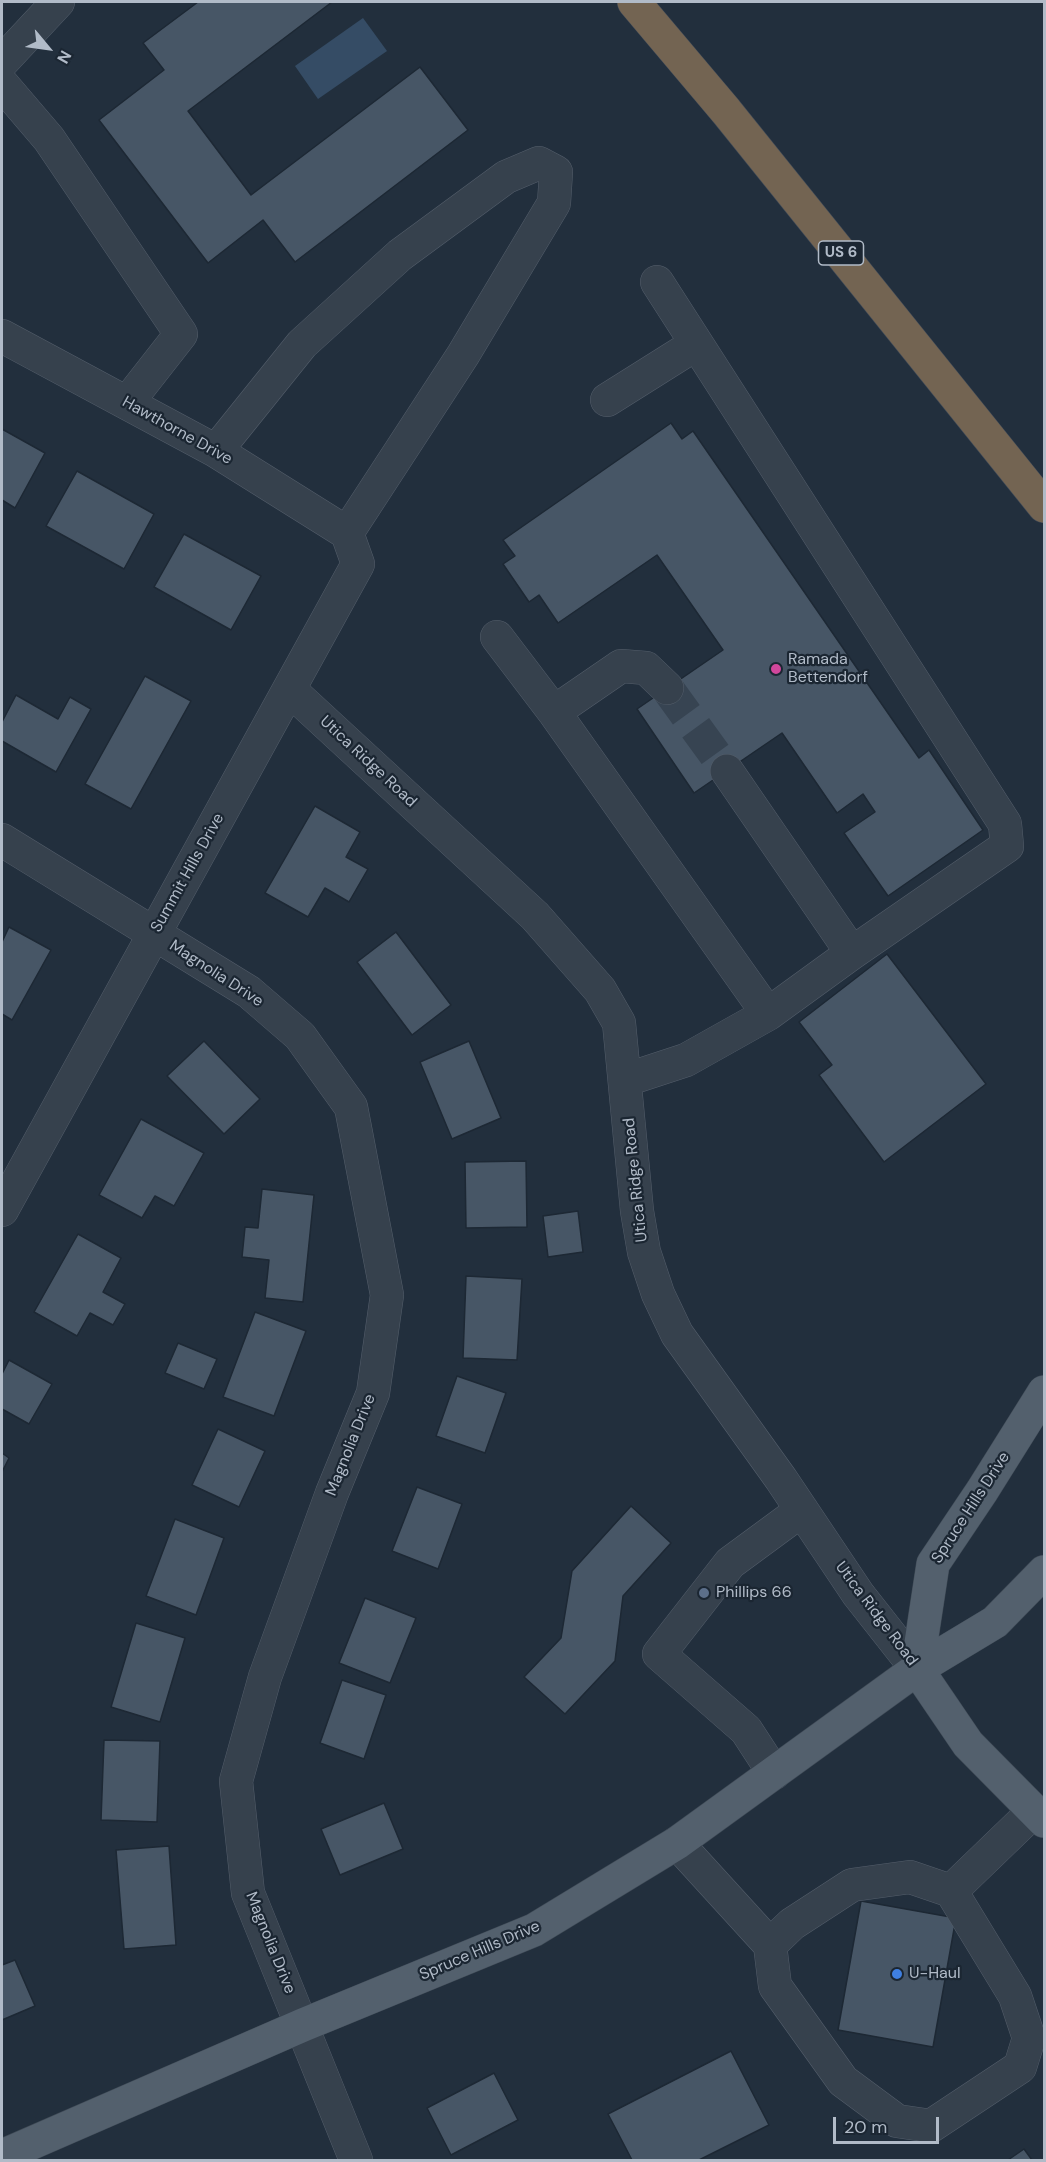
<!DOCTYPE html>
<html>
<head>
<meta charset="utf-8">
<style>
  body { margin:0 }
  #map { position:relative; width:1046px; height:2162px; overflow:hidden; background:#222f3d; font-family:"DM Sans",sans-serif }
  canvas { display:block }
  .frame { position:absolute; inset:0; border:3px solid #b1bbc8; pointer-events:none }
  .north { position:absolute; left:18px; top:18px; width:60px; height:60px; -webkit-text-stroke:4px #1b2632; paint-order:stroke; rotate:119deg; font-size:16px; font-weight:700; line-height:24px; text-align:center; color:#b1bbc8 }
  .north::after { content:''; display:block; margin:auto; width:21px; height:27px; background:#b1bbc8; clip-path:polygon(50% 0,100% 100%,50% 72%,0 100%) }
  .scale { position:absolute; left:833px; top:2117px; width:106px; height:27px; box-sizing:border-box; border:3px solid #b1bbc8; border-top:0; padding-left:8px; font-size:18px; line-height:21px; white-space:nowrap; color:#b1bbc8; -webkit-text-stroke:4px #1b2632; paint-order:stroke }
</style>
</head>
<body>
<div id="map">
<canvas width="1046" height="2162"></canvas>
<div class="frame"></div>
<div class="north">N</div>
<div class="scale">20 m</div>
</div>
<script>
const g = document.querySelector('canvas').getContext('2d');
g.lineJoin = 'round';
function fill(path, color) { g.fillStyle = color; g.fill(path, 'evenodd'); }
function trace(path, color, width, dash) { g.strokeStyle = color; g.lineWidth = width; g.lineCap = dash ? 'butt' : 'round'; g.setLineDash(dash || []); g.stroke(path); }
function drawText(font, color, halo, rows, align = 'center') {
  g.font = font + ' "DM Sans",sans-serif'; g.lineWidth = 4.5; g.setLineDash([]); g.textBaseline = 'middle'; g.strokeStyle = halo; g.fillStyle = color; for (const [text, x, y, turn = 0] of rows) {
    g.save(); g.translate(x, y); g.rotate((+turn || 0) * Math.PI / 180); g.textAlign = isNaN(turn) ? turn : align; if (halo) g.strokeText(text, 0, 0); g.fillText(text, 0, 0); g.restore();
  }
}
fill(new Path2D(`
  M363 18 387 51 318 99 295 66Z`), '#354c65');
const building = new Path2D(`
  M198 2H332L188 111 251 195 420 67 468 130 295 262 263 220 208 263 99 120 164 70 143 43Z
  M671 423 682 439 693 431 919 758 929 750 983 830 888 896 844 833 875 812 863 794 837 813 782 733 694 793 637 709 723 650 657 555 558 623 539 595 529 602 503 564 515 556 503 540Z
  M2 429 45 453 15 508 2 500Z
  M77 471 154 514 124 569 46 526Z
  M184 534 261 576 231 630 154 587Z
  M145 676 191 701 131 809 85 784Z
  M16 695 58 719 70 697 91 709 56 772 2 741V722Z
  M315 806 360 832 346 857 368 869 349 902 325 888 308 917 265 893Z
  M9 927 51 950 12 1020 2 1014V942Z
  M396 932 451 1005 412 1035 357 962Z
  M887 954 986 1084 884 1162 819 1075 832 1065 799 1022Z
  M204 1041 260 1099 224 1134 167 1076Z
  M469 1041 501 1118 452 1139 420 1062Z
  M141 1119 204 1153 174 1206 155 1196 142 1218 99 1195Z
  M526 1161 527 1227 466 1228 465 1162Z
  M262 1189 314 1195 303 1302 265 1298 269 1260 242 1257 245 1227 258 1228Z
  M578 1211 583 1252 548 1257 543 1216Z
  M78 1234 121 1258 103 1292 125 1304 113 1325 90 1313 77 1336 34 1312Z
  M466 1276 522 1279 517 1360 463 1358Z
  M255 1312 306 1331 274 1416 223 1397Z
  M178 1343 217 1359 204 1389 165 1373Z
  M9 1360 52 1384 29 1424 2 1409V1374Z
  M457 1376 506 1393 485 1453 436 1436Z
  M218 1429 265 1451 239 1507 192 1485Z
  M2 1453 9 1458 2 1472Z
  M417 1487 462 1504 438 1569 392 1551Z
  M631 1506 671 1543 623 1596 615 1661 565 1714 524 1677 561 1638 572 1571Z
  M175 1519 224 1538 196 1615 146 1596Z
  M365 1598 416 1618 390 1683 339 1663Z
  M136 1623 185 1638 160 1722 111 1707Z
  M342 1680 386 1695 364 1759 320 1743Z
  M104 1740 160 1741 157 1822 101 1820Z
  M384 1803 403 1849 340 1875 321 1829Z
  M169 1846 176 1945 124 1949 116 1850Z
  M861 1901 956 1918 933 2047 838 2030Z
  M15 1960 35 2006 2 2020V1965Z
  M731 2051 769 2125 699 2160H632L608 2114Z
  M494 2073 518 2120 451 2155 427 2108Z
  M1024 2149 1032 2160H1008Z`);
fill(building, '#475666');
trace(building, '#1d2834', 1.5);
trace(new Path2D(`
  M667 688 727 771`), '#374452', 33, [33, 16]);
const minor = new Path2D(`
  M2 62 58 2
  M2 84 49 139 181 334 127 403
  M2 336 216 451 347 533
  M607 400 696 344
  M216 451 302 344 400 255 506 177 539 163 556 172 554 203 463 355 347 533
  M497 637 554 712 768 1014
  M290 690 535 916 600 990 619 1023 637 1211 644 1252 658 1294 677 1334 781 1479 858 1594 917 1669
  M554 712 621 666 646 668 667 688
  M727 771 852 953
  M2 840 249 992 300 1036 351 1107 387 1295 373 1393 332 1493 265 1677 236 1781 248 1893 356 2160
  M625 1080 686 1060 768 1014 852 953 1007 846 1005 824 657 282
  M2 1210 358 564 347 533
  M774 1773 746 1730 659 1654 730 1563 802 1510
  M677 1843 770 1945
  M951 1891 1015 1996 1029 2038 1020 2067 931 2126 897 2121 843 2081 775 1986 770 1945 792 1924 852 1885 910 1877 951 1891 1034 1811`);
const major = new Path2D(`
  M917 1669 933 1564 982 1491 1044 1392
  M917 1669 968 1744 1044 1821
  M2 2156 303 2025 534 1930 677 1843 917 1669 995 1622 1044 1572`);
const highway = new Path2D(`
  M634 2 726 111 1044 506`);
trace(minor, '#545e6b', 34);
trace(major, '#3f4a56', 34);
trace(highway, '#414b58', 34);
trace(minor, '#36414d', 33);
trace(major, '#53606d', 33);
trace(highway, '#736452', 33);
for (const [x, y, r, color] of [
  [776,669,6,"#d1479c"],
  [704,1593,6,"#5c6f8a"],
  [897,1974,6,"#3f7fe0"]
]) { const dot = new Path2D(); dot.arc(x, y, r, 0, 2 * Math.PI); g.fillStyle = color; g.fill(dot); trace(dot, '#1b2632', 2); }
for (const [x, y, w] of [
  [841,253,45]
]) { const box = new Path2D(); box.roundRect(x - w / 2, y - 12, w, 24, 4.5); g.fillStyle = '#1b2632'; g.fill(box); trace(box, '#b1bbc8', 1.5); }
drawText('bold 15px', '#b1bbc8', null, [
  ["US 6",841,253]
]);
drawText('16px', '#b1bbc8', '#1b2632', [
  ["Hawthorne Drive",177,431,29],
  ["Utica Ridge Road",368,762,43],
  ["Summit Hills Drive",188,873,-61],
  ["Magnolia Drive",216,974,33],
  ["Utica Ridge Road",636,1180,-96],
  ["Magnolia Drive",351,1445,-68],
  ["Spruce Hills Drive",971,1508,-57],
  ["Utica Ridge Road",876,1614,53],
  ["Magnolia Drive",270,1943,68],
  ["Spruce Hills Drive",480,1951,-23]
]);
drawText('16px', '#b1bbc8', '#1b2632', [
  ["Ramada",788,660],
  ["Bettendorf",788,678],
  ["Phillips 66",716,1593],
  ["U-Haul",909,1974]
], 'left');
</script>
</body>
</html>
